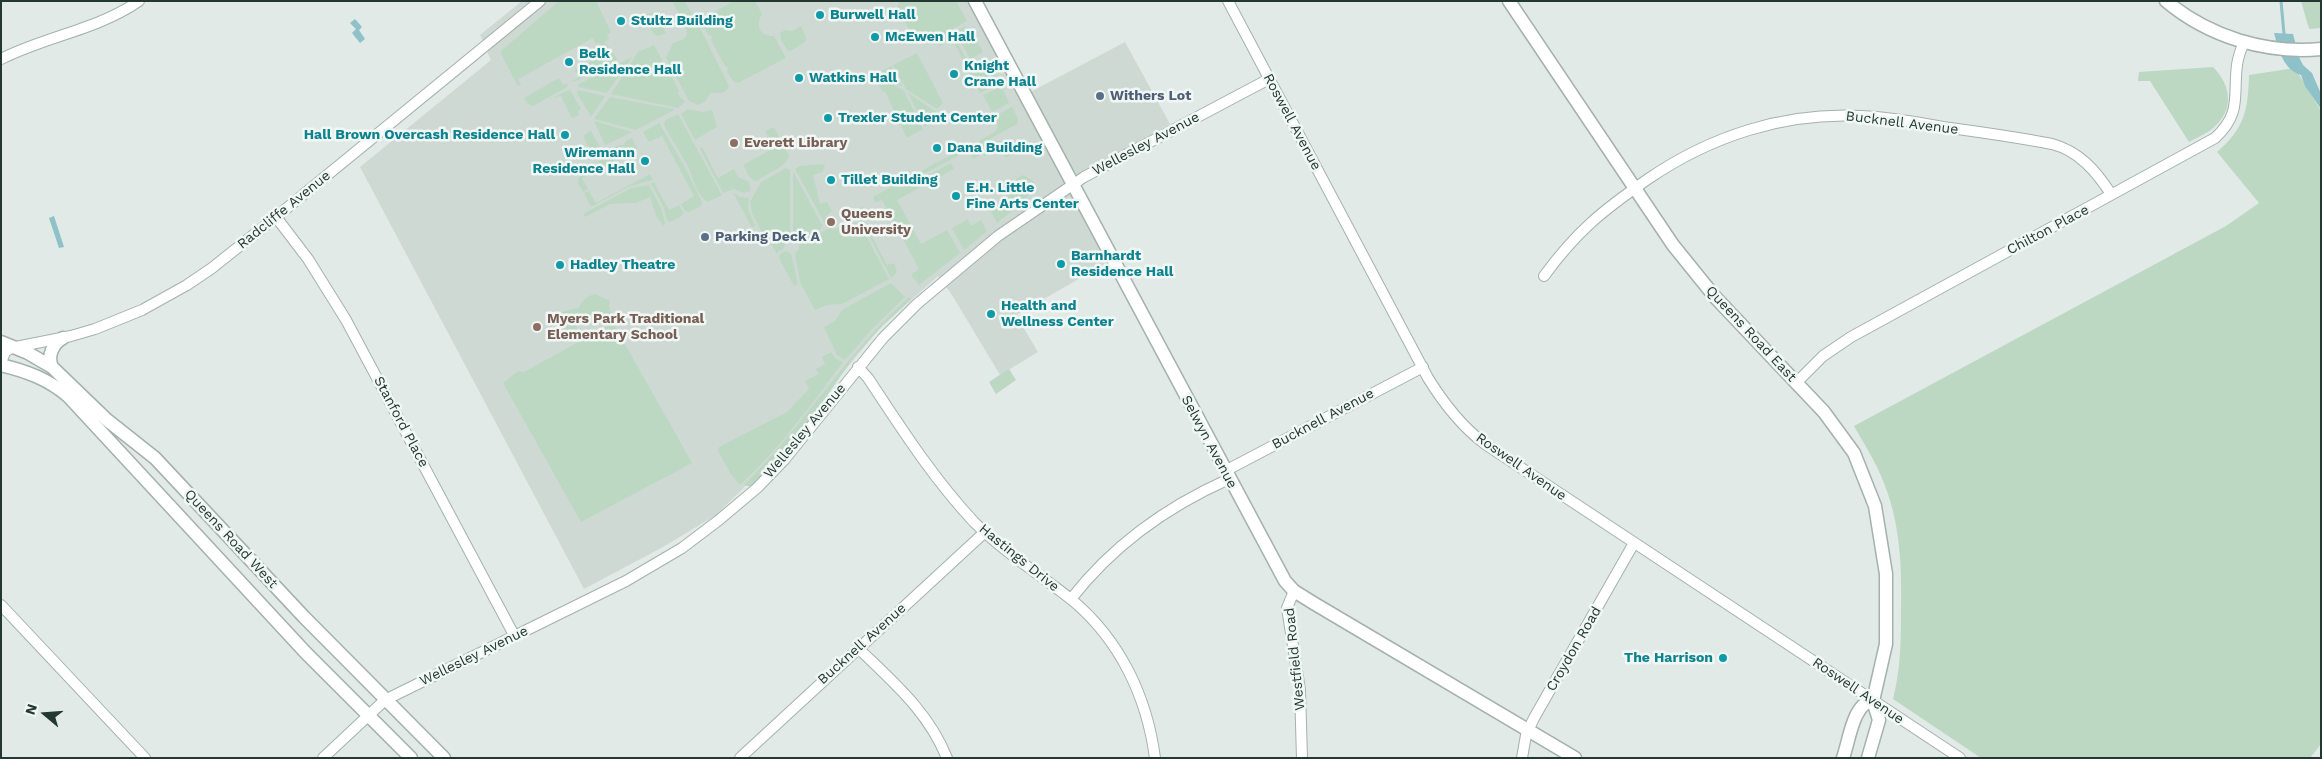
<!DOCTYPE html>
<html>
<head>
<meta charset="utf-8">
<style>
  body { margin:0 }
  #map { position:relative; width:2322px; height:759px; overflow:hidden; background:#e1eae6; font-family:"Work Sans",sans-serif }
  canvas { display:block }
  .frame { position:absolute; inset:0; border:2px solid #233832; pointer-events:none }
  .north { position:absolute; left:20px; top:689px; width:50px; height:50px; -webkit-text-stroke:4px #f1f7f4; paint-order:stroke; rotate:288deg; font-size:14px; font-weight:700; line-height:20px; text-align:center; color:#233832 }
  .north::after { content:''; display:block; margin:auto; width:18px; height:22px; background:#233832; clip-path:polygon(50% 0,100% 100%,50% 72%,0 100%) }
</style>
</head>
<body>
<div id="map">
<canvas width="2322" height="759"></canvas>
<div class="frame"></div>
<div class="north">N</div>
</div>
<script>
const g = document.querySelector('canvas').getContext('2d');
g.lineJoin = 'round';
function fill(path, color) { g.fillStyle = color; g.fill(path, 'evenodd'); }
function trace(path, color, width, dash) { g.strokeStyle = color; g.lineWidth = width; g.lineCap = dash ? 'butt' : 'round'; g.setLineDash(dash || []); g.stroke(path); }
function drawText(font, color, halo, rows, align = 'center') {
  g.font = font + ' "Work Sans",sans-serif'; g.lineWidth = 5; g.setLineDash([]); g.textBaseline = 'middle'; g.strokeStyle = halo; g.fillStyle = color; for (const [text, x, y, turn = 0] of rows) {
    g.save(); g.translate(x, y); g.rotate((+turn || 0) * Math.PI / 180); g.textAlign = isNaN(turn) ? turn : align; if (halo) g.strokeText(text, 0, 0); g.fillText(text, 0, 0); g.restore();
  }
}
fill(new Path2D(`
  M522 1H971L1021 97 1125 42 1170 124 1065 183 1110 261 1016 315 1038 352 1000 375 952 295 938 276 878 330 769 463 716 515 663 547 584 589 360 167 491 60 480 35Z`), '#cfd9d4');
fill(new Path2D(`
  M559 1H596L611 32 607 35 609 38 605 42 617 59 589 74H585L584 77 573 82 572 81 579 77 575 70 605 54 599 43 596 44 593 38 518 79 521 84 518 86 501 54V51Z
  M676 1H685L692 14 691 19 684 23 673 3Z
  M734 1H755L762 14C755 26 760 37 774 36L786 58 738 83 733 81 727 72 728 68 725 66 711 40 712 36 708 35 702 22 704 17Z
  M900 1H956L967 21 935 39H914L897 7Z
  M2301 1H2321V28L2309 29Z
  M655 13 666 33 658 36 654 34 643 15Z
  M692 24 697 25 700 28 729 86C725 96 718 92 710 93L706 101 698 105 689 101 666 58 673 43 684 39 687 34 686 27Z
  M801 26 806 37 805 42 792 50 788 51 781 40 780 33 785 30 792 31Z
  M965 27 970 28 983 52 970 59 955 31Z
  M952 33 967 60 964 62 952 39 940 46 937 41Z
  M654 45 662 60V64L666 65 679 91 678 94 685 102 678 108 611 94 638 52Z
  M917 53 943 103 937 109 906 89 893 65Z
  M632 57 607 93 578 87 579 84Z
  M987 59 997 79 996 85 980 93 968 70Z
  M891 66 902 87 879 73Z
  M2213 67C2231 85 2235 110 2213 128 2206 134 2196 138 2189 142L2150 81H2138L2139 72Z
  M2295 68 2321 111V744L2310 758H1981L1893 699C1900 672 1901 645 1901 616 1902 568 1901 521 1881 476 1874 459 1863 442 1854 426L2226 226 2259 203 2217 152C2245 128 2248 110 2249 75Z
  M876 74 904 91 923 129 907 138 885 91 883 92 873 75Z
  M559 78 563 85 568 83 567 87 533 106 528 104 524 98Z
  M998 88 1003 90 1009 103 992 112 983 95Z
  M570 90 581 109 578 111 579 115 572 118 561 96 553 98 566 91Z
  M578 90 605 96 591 117 577 93Z
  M908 93 936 112 938 120 925 127Z
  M610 97 673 109 674 110 636 130 594 119Z
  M1012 107 1018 118 1017 124 977 146 976 143 996 131 998 126 995 116Z
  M687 109 703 112 712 110 717 127 695 140 681 114Z
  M678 114 722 195 708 202C695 194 694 177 687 165 680 151 671 139 664 125L665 120Z
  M594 121 632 132H633L605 145Z
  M659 123 685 167 702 202 701 206 689 212 685 211 681 204 694 196 662 136 649 142 643 132Z
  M774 127 789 155C786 168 769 172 759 180L754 181 749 176 743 165 774 148 765 131Z
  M591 131 601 149 594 157 583 136Z
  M632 138 637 148 582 178 588 189 583 192 578 183 579 177C585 173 592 170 596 165 607 154 608 146 624 145L626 141Z
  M1000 141 1013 143 1012 155 1005 157 1000 148 985 156 983 153 973 159 970 152 989 142Z
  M702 147 718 178 734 169 738 177 749 182 751 191 744 193 734 189 723 193 700 149Z
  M962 149 963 153 926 173 921 171Z
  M951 163 954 169 897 200 921 244 947 230 960 253 919 285 911 275 919 269 882 200 875 203 873 197 902 181 904 184 917 177H924Z
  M825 164 823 172 813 175 820 204 827 202 832 211 825 217 829 222 836 220 829 225 825 224 795 169 800 166Z
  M786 168 790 170V239L786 242 784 248 776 253 766 234 763 235 752 213 750 202 761 182Z
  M793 171 822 225 821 229 797 241 793 239Z
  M650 174 653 180 630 186 591 207 584 193 589 191 596 203Z
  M1023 175 1034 182 1026 200 997 223 989 208 1008 198 1007 195 1021 187 1016 179Z
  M654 182 669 210 679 205 683 212 682 216 670 222 667 220 663 206 651 184Z
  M649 185 661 208 665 223 663 226 656 216 650 197 636 203 610 204 585 217 584 215 585 213 631 188Z
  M733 192 740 197 749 198 748 209 755 226 752 228Z
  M863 206 864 209 859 212 887 265 894 263 897 272 891 278 862 222 849 218 850 213Z
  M968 219 971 226 981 220 987 231 964 250 952 228Z
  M849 221 860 224 889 279 842 304 826 305 815 310 800 282 795 253 799 249V244L830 228 836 229Z
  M786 251 791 254 798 284 794 286 779 258 780 254Z
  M891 283 905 297 872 329 845 360 837 355 824 327 835 321 842 310Z
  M595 294 610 301 609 306 611 313 593 324 582 322 572 333 559 328 558 316 564 311 579 308C580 302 588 295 595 294Z
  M909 297 911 299 884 324 853 358 807 425 774 464 752 487 744 485C804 426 846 353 909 297Z
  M613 323 692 463 581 522 503 383 518 371 524 372Z
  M831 352 836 359 843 362C811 405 780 448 740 485L731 474 718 451 719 447 787 412 809 389 805 381 819 374 816 369 825 364 822 357Z
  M1009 369 1016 380 996 394 989 382Z`), '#bcd8c3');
fill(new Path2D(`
  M355 19 362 27 359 30 365 39 360 43 352 33 356 29 350 23Z
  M2274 33 2293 34 2299 57 2303 65 2312 73 2321 94V109L2305 86 2301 75C2283 69 2279 51 2274 33Z
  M54 216 64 247 59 248 49 218Z`), '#8fc1c9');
trace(new Path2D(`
  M2281 1 2284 34`), '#8fc1c9', 3);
const minor = new Path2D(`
  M1228 1 1428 378C1444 404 1461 426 1485 444L1960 758
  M1 59C46 36 97 30 139 1
  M276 217 308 259 346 320 514 635
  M1544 276C1577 231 1602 211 1648 179 1711 136 1784 112 1861 116 1889 117 1916 122 1943 127 1980 132 2016 137 2052 144 2079 151 2096 171 2111 194
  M1 363 5 352 11 348 71 336 95 329 142 310 187 285 212 268 276 217 540 1
  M858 367 868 378C901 428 933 478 974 522 1004 552 1039 574 1072 600 1120 640 1147 697 1155 758
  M1797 382 1823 356 1851 337 2215 138C2242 113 2233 96 2237 65 2238 57 2241 49 2244 42
  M1225 471 1423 367
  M1294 591 1287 608 1300 690 1302 758
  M1071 599C1113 545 1166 507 1229 479
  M1 605 145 758
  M858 648C893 682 928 711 947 758
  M323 758 385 700 626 581 682 548 719 520 757 488 784 460 883 338 917 304 998 236 1084 177 1269 79
  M740 758 985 532
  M1522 758 1526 735 1534 718 1634 543`);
const tertiary = new Path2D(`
  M975 1 1285 581 1294 591 1315 604 1575 758
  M1509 1 1673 245 1715 297 1824 412 1854 453 1875 506 1886 574V644L1873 701
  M2166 1C2209 37 2266 54 2321 49
  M1 342 28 353 52 367 107 420 155 458 304 617 444 758
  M1 365C26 371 48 379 68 396L306 653 411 758
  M52 367C47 356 53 343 63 338
  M1843 758C1849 742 1853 702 1873 701
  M1868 758 1879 720 1873 701`);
trace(minor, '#a4b1ac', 12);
trace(tertiary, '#a4b1ac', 15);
trace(minor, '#fff', 10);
trace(tertiary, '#fff', 12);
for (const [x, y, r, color] of [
  [820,15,5,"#0f9aa8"],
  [621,21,5,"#0f9aa8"],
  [875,37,5,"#0f9aa8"],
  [569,62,5,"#0f9aa8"],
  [954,74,5,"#0f9aa8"],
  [799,78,5,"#0f9aa8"],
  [1100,96,5,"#5c6f8a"],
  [828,118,5,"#0f9aa8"],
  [565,135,5,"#0f9aa8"],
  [734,143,5,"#8d6e63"],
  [937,148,5,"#0f9aa8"],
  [645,161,5,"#0f9aa8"],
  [831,180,5,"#0f9aa8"],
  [956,196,5,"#0f9aa8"],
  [831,222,5,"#8d6e63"],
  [705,237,5,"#5c6f8a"],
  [1061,264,5,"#0f9aa8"],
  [560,265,5,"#0f9aa8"],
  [991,314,5,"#0f9aa8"],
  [537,327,5,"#8d6e63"],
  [1723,658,5,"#0f9aa8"]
]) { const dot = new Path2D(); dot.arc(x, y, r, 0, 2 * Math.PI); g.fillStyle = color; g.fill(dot); trace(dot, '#f1f7f4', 2); }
drawText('bold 14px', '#0d838f', '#f1f7f4', [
  ["Burwell Hall",830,15],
  ["Stultz Building",631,21],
  ["McEwen Hall",885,37],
  ["Belk",579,54],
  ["Residence Hall",579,70],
  ["Knight",964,66],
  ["Crane Hall",964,82],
  ["Watkins Hall",809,78],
  ["Trexler Student Center",838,118],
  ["Hall Brown Overcash Residence Hall",555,135,"right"],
  ["Dana Building",947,148],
  ["Wiremann",635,153,"right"],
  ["Residence Hall",635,169,"right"],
  ["Tillet Building",841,180],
  ["E.H. Little",966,188],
  ["Fine Arts Center",966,204],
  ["Barnhardt",1071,256],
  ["Residence Hall",1071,272],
  ["Hadley Theatre",570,265],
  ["Health and",1001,306],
  ["Wellness Center",1001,322],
  ["The Harrison",1713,658,"right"]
], 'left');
drawText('bold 14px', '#4e5e75', '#f1f7f4', [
  ["Withers Lot",1110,96],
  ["Parking Deck A",715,237]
], 'left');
drawText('14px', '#233832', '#f1f7f4', [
  ["Roswell Avenue",1292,122,62],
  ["Bucknell Avenue",1902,123,7],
  ["Wellesley Avenue",1146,144,-28],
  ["Radcliffe Avenue",284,210,-39],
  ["Chilton Place",2048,230,-28],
  ["Queens Road East",1751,334,47],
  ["Bucknell Avenue",1323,419,-28],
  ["Stanford Place",401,422,62],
  ["Wellesley Avenue",805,431,-50],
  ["Selwyn Avenue",1209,442,62],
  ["Roswell Avenue",1521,467,35],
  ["Queens Road West",231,539,47],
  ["Hastings Drive",1019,558,39],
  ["Bucknell Avenue",862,644,-42],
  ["Croydon Road",1574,649,-60],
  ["Wellesley Avenue",474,656,-26],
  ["Westfield Road",1295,659,-96],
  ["Roswell Avenue",1858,691,34]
]);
drawText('bold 14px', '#785e54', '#f1f7f4', [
  ["Everett Library",744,143],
  ["Queens",841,214],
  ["University",841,230],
  ["Myers Park Traditional",547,319],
  ["Elementary School",547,335]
], 'left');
</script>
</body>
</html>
